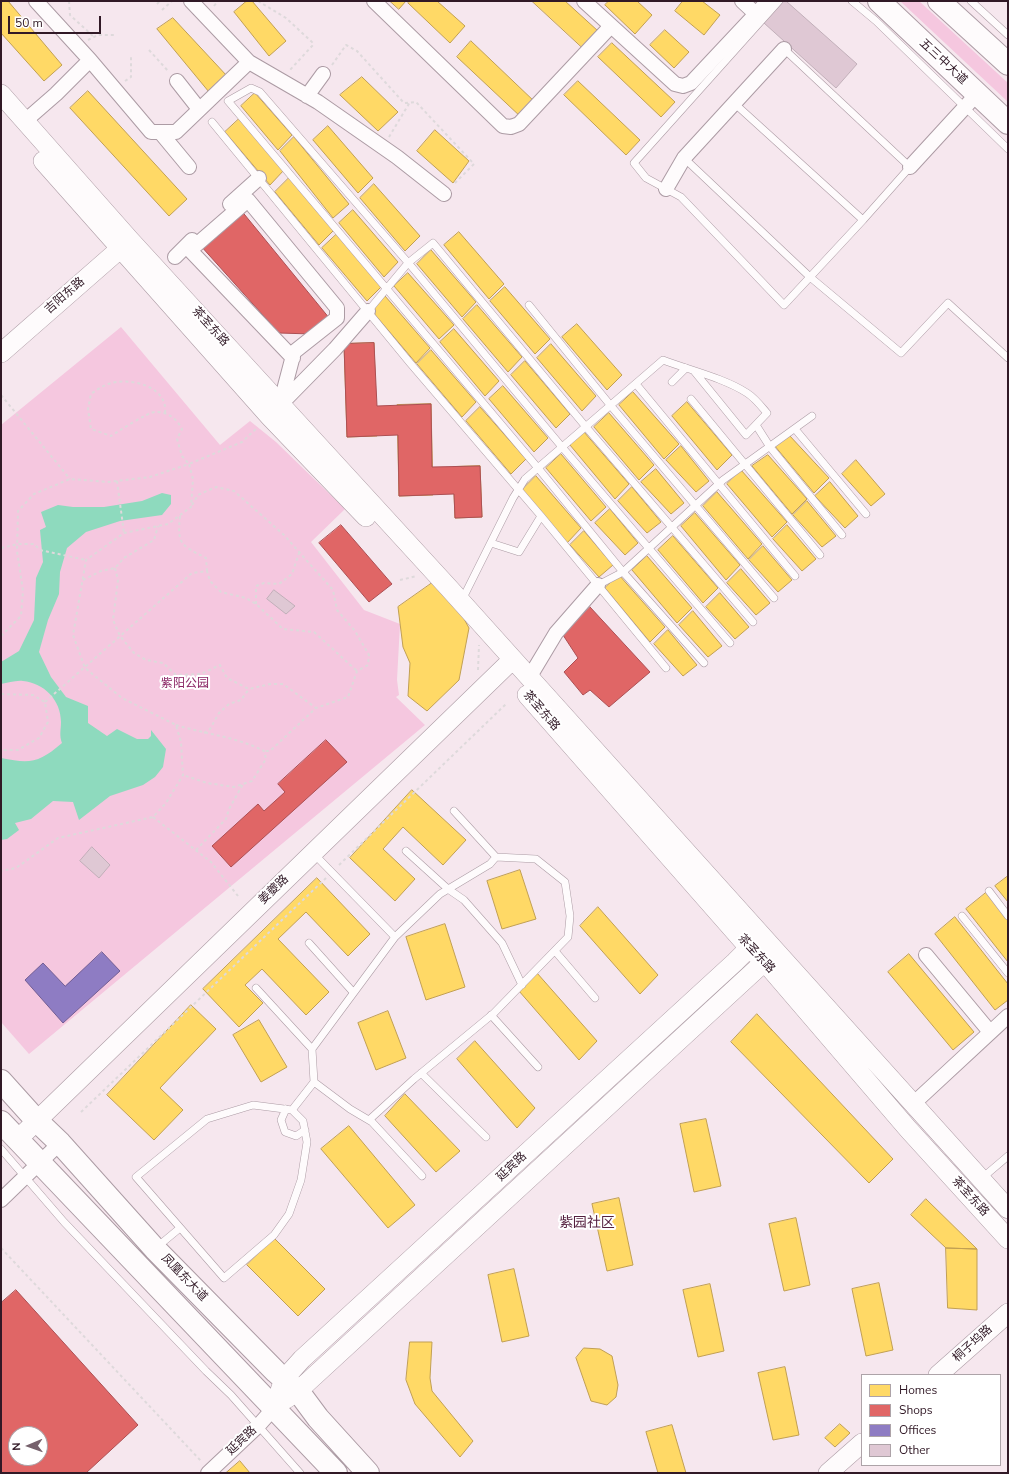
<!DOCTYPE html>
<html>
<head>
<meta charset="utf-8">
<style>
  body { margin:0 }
  #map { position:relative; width:1009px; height:1474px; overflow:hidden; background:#f6e7ee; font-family:"Nunito Sans",sans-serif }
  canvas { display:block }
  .frame { position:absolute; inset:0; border:2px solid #311926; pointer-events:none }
  .legend { position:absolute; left:861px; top:1374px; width:140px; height:92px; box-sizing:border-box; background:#fff; border:1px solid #ada3a8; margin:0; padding:5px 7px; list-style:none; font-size:12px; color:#311926 }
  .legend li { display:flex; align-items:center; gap:8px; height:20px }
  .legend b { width:20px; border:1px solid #ada3a8 }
  .north { position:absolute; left:8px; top:1426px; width:40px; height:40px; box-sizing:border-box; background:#fff; border:1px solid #ada3a8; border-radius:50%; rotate:268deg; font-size:11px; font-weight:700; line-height:16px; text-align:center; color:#311926 }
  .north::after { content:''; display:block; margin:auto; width:14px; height:18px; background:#76616c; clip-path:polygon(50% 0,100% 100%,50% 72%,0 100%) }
  .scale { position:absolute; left:8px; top:16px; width:93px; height:18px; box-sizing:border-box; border:2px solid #311926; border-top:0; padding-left:5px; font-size:12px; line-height:14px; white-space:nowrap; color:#311926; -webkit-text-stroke:3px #fff; paint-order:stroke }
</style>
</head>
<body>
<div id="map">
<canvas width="1009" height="1474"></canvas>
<div class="frame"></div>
<ul class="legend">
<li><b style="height:11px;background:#ffd966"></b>Homes</li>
<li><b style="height:11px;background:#e06666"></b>Shops</li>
<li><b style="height:11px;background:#8e7cc3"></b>Offices</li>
<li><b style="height:11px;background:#dfc8d4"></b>Other</li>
</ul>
<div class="north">N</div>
<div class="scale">50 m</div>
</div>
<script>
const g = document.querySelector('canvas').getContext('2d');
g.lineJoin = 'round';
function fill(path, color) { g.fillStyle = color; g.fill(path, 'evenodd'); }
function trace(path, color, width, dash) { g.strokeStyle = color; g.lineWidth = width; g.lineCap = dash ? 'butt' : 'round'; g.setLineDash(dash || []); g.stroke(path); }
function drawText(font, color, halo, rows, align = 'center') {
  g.font = font + ' "Nunito Sans","Noto Sans SC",sans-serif'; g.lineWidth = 4; g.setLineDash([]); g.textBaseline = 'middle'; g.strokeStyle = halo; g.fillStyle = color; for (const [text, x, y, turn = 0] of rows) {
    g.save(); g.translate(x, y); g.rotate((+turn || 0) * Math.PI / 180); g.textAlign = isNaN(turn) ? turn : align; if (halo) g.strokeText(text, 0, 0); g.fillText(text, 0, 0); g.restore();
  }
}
fill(new Path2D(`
  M900 1H919L1008 83V102Z
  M121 327 220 445 250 421 276 442 345 509 311 542 364 610 400 624 397 680 399 695 396 697 425 725 29 1054 1 1022V425Z`), '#f5c7df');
fill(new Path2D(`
  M162 493 171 495V504L162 515 120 521 86 532 67 548 60 572 59 594 48 620 39 652 51 677 66 697 88 706V723L107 736 117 729 137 739H148L151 736V730L166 749 163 767 155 777 143 785 110 796 79 820 73 802 53 801 31 819 15 823 19 830 7 839 1 840V758C30 764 39 763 62 743 59 735 61 730 61 722 61 700 44 683 23 681 16 680 8 683 1 684V662L19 651 34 620 36 578 43 562 40 530 46 527 41 512 58 505 73 507H104L142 501Z`), '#8edabe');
const homes = new Path2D(`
  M1 1H8L62 65 44 81 1 33Z
  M247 1H252L286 41 269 56 234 12Z
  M390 1H406L399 9Z
  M410 1H437L465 26 450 43 408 3Z
  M532 1H565L598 31 583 48Z
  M609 1H637L652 15 635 34 605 5Z
  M683 1H702L720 15 704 35 675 11Z
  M173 18 227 76 209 92 157 29Z
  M665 30 689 52 674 68 650 45Z
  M471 41 536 103 522 118 457 57Z
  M612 43 675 102 661 117 598 57Z
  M362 77 398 112 378 131 340 95Z
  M578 81 640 140 626 155 564 95Z
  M88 91 187 199 169 216 70 108Z
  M255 93 292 135 278 150 241 106Z
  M239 119 284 170 270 185 225 132Z
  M328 126 373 178 358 193 313 140Z
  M435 130 469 161 453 183 417 151Z
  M294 137 349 204 333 218 280 151Z
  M289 178 334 230 319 245 275 192Z
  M374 184 420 236 405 251 360 198Z
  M353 210 398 262 384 277 339 223Z
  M459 232 504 284 489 299 444 245Z
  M337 234 382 286 367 301 322 248Z
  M431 250 476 302 462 317 417 264Z
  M408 273 454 325 439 339 394 286Z
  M505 287 550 339 535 354 490 301Z
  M385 296 430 348 416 363 371 310Z
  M477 305 522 357 508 372 463 319Z
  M577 324 622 375 607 390 562 337Z
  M454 329 499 381 485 396 440 342Z
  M374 343 377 436 347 437 344 344Z
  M551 344 596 396 582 411 537 358Z
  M431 350 476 402 462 417 417 364Z
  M525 361 570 414 556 428 511 375Z
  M503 386 548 438 534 452 489 399Z
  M633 392 679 444 664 459 619 405Z
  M687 402 732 455 717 470 672 416Z
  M431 404 433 495 399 496 397 405Z
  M480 407 526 459 511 474 466 421Z
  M609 413 654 465 639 480 594 427Z
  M584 432 629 484 615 499 570 445Z
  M789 435 829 478 814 493 774 445Z
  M681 446 709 481 696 492 666 460Z
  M561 454 606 507 591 521 546 468Z
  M768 455 807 499 792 514 752 466Z
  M856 460 885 494 871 506 842 474Z
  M480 466 482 517 455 518 453 467Z
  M656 469 684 503 671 514 641 482Z
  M741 470 787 522 772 537 727 484Z
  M536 476 581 528 567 543 522 490Z
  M830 482 858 516 845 528 815 496Z
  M632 487 661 522 647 533 618 501Z
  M717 492 762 544 748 559 703 506Z
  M807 501 836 536 822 547 793 515Z
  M610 509 638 543 625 555 595 523Z
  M695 513 740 565 726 580 681 526Z
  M787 525 816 559 802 571 773 539Z
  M584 531 613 565 599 577 570 545Z
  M673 536 718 588 703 603 658 550Z
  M763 546 792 580 778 592 749 560Z
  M647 556 692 608 677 623 632 570Z
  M741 569 770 603 756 615 727 583Z
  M619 575 665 627 650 642 605 588Z
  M435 581 463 617 469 628 459 680 427 711 408 696 410 663 403 647 398 607Z
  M720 593 749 627 735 639 706 607Z
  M693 611 722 646 708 657 679 625Z
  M668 630 697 665 683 676 654 644Z
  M412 790 466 840 443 865 403 827 383 849 415 879 395 901 350 858Z
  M520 870 536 919 502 929 487 881Z
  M1008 876V902L995 886Z
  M317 878 370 934 348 956 306 912 278 939 329 992 306 1015 262 969 245 985 263 1003 239 1027 203 989Z
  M987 892 1008 920V962L966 909Z
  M598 907 658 975 640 994 580 926Z
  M955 917 1008 984V1000L995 1010 935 934Z
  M445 924 465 987 426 1000 406 937Z
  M909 954 974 1032 953 1050 888 972Z
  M537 973 597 1041 579 1060 519 991Z
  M191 1005 216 1029 160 1088 183 1110 154 1140 107 1095Z
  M388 1011 406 1058 376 1070 358 1023Z
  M757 1014 893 1159 869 1183 731 1042Z
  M259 1020 287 1067 261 1082 233 1035Z
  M475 1041 535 1108 517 1128 457 1059Z
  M405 1094 460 1151 436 1172 385 1116Z
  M706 1119 721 1186 694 1192 680 1124Z
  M349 1126 415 1205 388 1228 321 1149Z
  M619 1198 633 1265 607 1271 592 1204Z
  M926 1199 977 1249 946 1248 911 1215Z
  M796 1218 810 1285 784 1291 769 1224Z
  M274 1238 325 1289 298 1316 247 1265Z
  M946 1248 977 1249V1310L948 1308Z
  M514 1269 529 1336 502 1342 488 1275Z
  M879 1283 893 1350 866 1356 852 1289Z
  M710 1284 724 1351 698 1357 683 1290Z
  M410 1342H432L430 1378 432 1391 473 1441 460 1457 415 1404 406 1380Z
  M584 1348 600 1349 612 1356 618 1385 616 1397 607 1405 591 1401 576 1358Z
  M785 1367 799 1435 773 1440 758 1373Z
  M840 1424 850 1433 835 1447 825 1438Z
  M672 1425 686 1473H658L646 1432Z
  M240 1461 250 1473H226Z`);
fill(homes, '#ffd966');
trace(homes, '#c19f53', 1);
const shops = new Path2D(`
  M240 209 330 319 312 334 279 333 200 245Z
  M374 343 377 406 431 404 432 467 480 466 482 517 455 518 454 494 399 496 398 435 347 437 344 344Z
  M341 525 392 584 369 602 319 543Z
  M590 607 650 672 609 707 590 690 583 695 564 672 578 658 563 635Z
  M326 740 347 762 231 867 212 846 258 804 264 811 285 792 278 784Z
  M16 1290 138 1425 86 1473H1V1303ZM16 1434H40V1458H16Z`);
fill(shops, '#e06666');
trace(shops, '#ac4f53', 1);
const offices = new Path2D(`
  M102 952 120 971 63 1023 25 980 43 963 65 986Z`);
fill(offices, '#8e7cc3');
trace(offices, '#725e94', 1);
const building = new Path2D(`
  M784 1H786L857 64 836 88 764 23Z
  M274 590 295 606 286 614 267 599Z
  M92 847 110 865 99 878 80 861Z`);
fill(building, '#dfc8d4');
trace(building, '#c1afb9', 1);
const lane = new Path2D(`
  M779 1 634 163 646 178 681 197 784 305 863 220 910 167 784 49
  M852 1 876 21 1008 149
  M971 1 1008 35
  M734 103 863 220
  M212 122 410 363 541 516 519 552 491 543
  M684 158 810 277 901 353 948 303 1008 358
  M529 305 611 406 774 598
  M368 311 408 263 433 243 586 427 753 622
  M672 382 686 368
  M636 384 795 576
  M691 399 820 555
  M756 425 770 447 842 535
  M795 429 866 514
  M541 516 666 668
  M598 585 623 572 723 480 812 416
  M462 600 513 498 525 479 663 360C689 370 724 378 747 393 755 398 761 406 767 413L746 435 694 371
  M704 663 623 572 538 468 228 101 251 88 260 92 411 266 562 447 730 643
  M406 851 448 889 464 900 502 943 522 985
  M314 854 395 937
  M989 891 1008 916
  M962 916 1008 973
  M309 943 353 992
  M555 951 595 998
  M256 988 312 1049
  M491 1015 538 1067
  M421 1073 486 1137
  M314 1082 350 1109 372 1122 422 1176
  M253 1105 292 1110 303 1121 307 1142 301 1180 289 1214 274 1235 224 1278 136 1177 207 1119Z
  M286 1109 281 1120 285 1132 296 1136 305 1130
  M292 1110 314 1082 312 1049 395 937 440 894 490 864 496 857 454 811
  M369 1120 414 1079 494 1013 568 937 570 916 565 882 536 859 496 857
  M1 1149 64 1222 206 1371 231 1395 300 1473
  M981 1179 1008 1156
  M157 1247 180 1228`);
const street = new Path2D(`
  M36 1 90 60
  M374 1 503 126 511 127 519 124 611 26
  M584 1 675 84 683 86 691 83 768 1
  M742 1 756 14
  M249 62 318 102 397 157 444 194
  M177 81 199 109
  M307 96 323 74
  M25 121 56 94 90 60 151 132H176L249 62 191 1
  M160 132 189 167
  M910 167 977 94
  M666 189 684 158 784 49
  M230 204 259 178
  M186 246H195L248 200 337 308V318L294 352 280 405
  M186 246 293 358
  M175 257 192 240
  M281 404 335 349 368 311
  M529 678 556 633 598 585
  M926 955 990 1032
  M913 1104 1008 1016
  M1 1200 60 1143
  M208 1473 258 1426 274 1408`);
const secondary = new Path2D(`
  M1 94 130 240 448 587 1008 1209
  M43 161 270 417 366 517
  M1 353 129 241
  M527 695 750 949 764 961 908 1129 1008 1239
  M17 1140 512 660
  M938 1375 1008 1313
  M286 1399 298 1391 774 953
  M274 1408 284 1379 302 1359 735 962 757 940
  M828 1473 862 1443`);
const primary = new Path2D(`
  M879 1 1008 123
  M939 1 1008 64
  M1 1081 37 1121 60 1143 155 1249 276 1372 298 1391 318 1418 368 1473
  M1 1122 336 1473`);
trace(lane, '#ac9ba4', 8);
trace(street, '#ac9ba4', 16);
trace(secondary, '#ac9ba4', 20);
trace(primary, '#ac9ba4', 24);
trace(new Path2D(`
  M69 1 70 15 94 37
  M258 1 286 18 313 43V45L289 71
  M157 4 160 1
  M214 6 218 1
  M162 10 172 1
  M88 40 98 35H114
  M149 50 169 72
  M332 65 346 45 357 51 404 103 416 102 474 164 453 185
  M125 81 131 77V55
  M389 137 410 102
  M1 395 70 479
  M165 413C168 389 137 379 117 382 107 383 99 388 91 394L88 409 91 429 111 436C119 431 148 412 155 412 167 411 177 419 182 429L177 439 182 456 189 464 242 442 258 427
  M117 481 124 533
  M192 505 198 495 216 487 234 491 284 535 333 590 337 610 355 631 369 655 368 665 357 671 348 697 316 708 270 751H264
  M180 516C177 545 181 545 206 558L207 571
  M1 548 18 544H34L40 550 86 560
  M115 568 118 580 113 620 120 636 134 653 146 660 163 663 176 675 201 674 220 665 227 678 249 689 270 684H283L316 708
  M83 580 101 571 115 568 124 558 154 540 158 526
  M400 580 417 576
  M256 604V586L264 583 279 584 292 574 299 553
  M1 636 21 616 23 591 17 551 18 511 34 494 70 479 108 482 150 477 189 464 193 479 191 507 168 524 124 533 86 560 73 635 85 668 122 698 176 725 181 742 183 775 166 803 153 817 58 838 16 868 1 871
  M478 670 479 645
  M1 694 33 695 45 702 48 722 39 738 18 750H1
  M45 702 192 573 207 571 210 581 221 592 246 598 256 604 283 629 314 632 357 671
  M176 725C205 734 237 737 264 751L266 759 252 781 234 787 207 783 183 775
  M204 733 210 729 219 713 229 704 241 700 249 689
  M153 817 211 862 238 896
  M196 850 226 819 229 809 243 784
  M339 865 506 704
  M81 1112 326 878
  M1 1248 201 1461`), '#ded9db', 2, [3, 3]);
trace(lane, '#fefbfc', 7);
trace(street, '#fefbfc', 14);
trace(secondary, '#fefbfc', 19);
trace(primary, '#fefbfc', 22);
drawText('12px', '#311926', '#fff', [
  ["五三中大道",943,62,43],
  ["吉阳东路",65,296,-41],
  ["茶圣东路",210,327,48],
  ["茶圣东路",541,711,49],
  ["姜夔路",274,890,-44],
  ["茶圣东路",756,954,47],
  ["延宾路",512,1167,-43],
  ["茶圣东路",970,1197,48],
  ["凤凰东大道",184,1278,46],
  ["桐子坞路",973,1344,-42],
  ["延宾路",242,1441,-43]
]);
drawText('12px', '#8a2464', '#fff', [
  ["紫阳公园",185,684]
]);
drawText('14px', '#541f3e', '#fff', [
  ["紫园社区",587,1224]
]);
</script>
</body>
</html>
